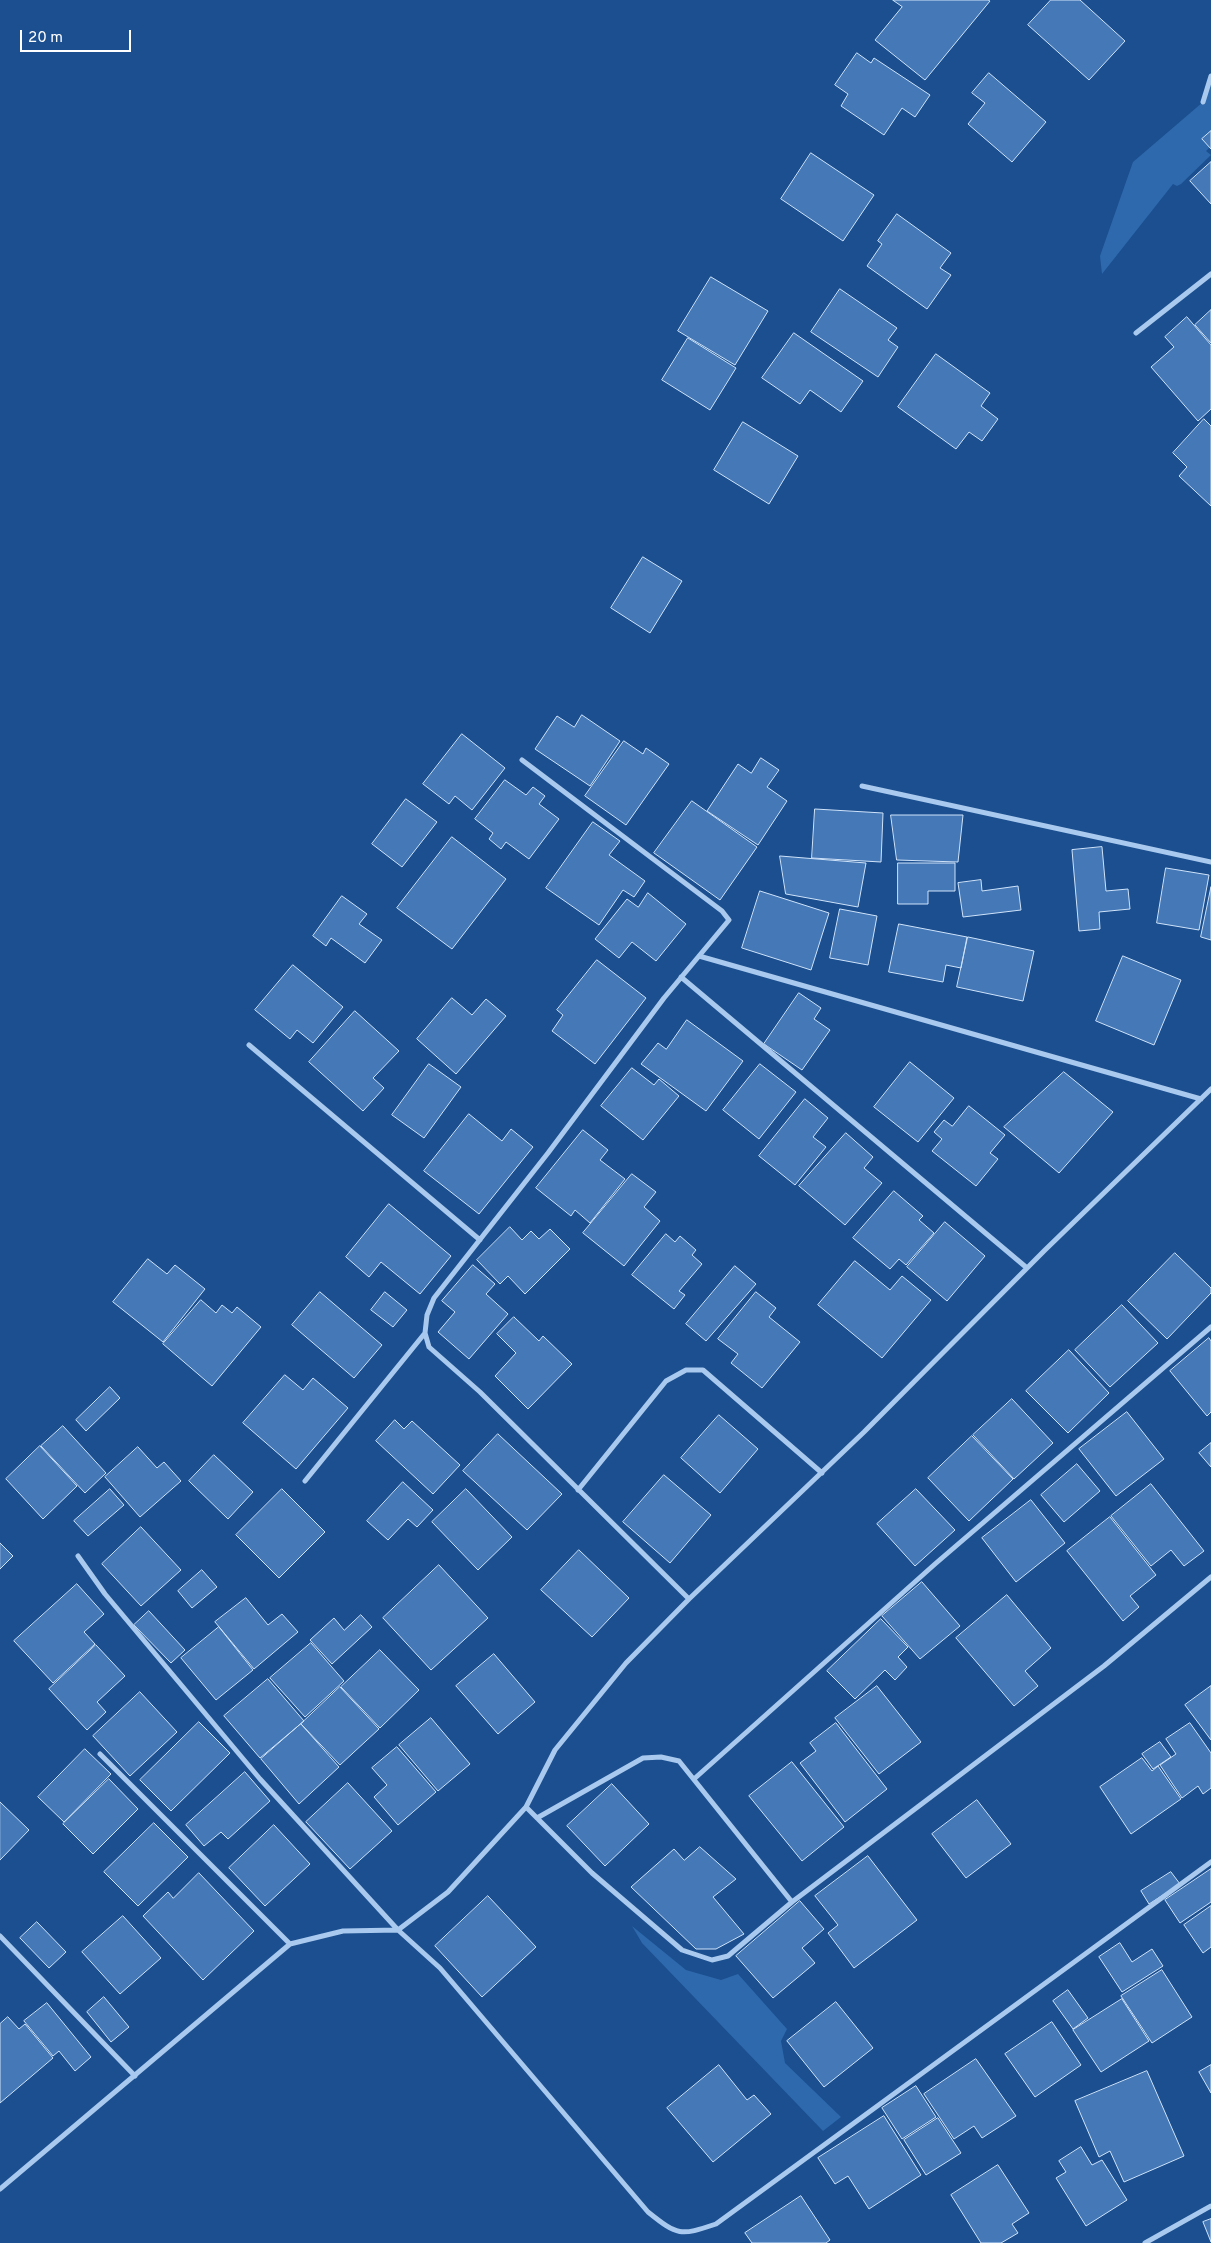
<!DOCTYPE html>
<html>
<head>
<meta charset="utf-8">
<style>
  body { margin:0 }
  #map { position:relative; width:1211px; height:2243px; overflow:hidden; background:#1b4f8f; font-family:Overpass,sans-serif }
  canvas { display:block }
  .scale { position:absolute; left:20px; top:30px; width:111px; height:22px; box-sizing:border-box; border:2px solid #fff; border-top:0; padding-left:6px; font-size:15px; line-height:18px; white-space:nowrap; color:#fff; -webkit-text-stroke:4px #1b4f8f; paint-order:stroke }
</style>
</head>
<body>
<div id="map">
<canvas width="1211" height="2243"></canvas>
<div class="scale">20 m</div>
</div>
<script>
const g = document.querySelector('canvas').getContext('2d');
g.lineJoin = 'round';
function fill(path, color) { g.fillStyle = color; g.fill(path, 'evenodd'); }
function trace(path, color, width, dash) { g.strokeStyle = color; g.lineWidth = width; g.lineCap = dash ? 'butt' : 'round'; g.setLineDash(dash || []); g.stroke(path); }
fill(new Path2D(`
  M1211 81V146L1206 151 1211 155 1181 184 1177 186 1173 184 1102 274 1100 256 1133 162 1203 102Z
  M632 1926 686 1970 721 1980 738 1974 787 2029 781 2041 785 2063 841 2117 823 2131 642 1943Z`), '#2e69ad');
const building = new Path2D(`
  M893 0H988L990 1 925 80 875 40 902 7Z
  M1051 0H1080L1125 41 1089 80 1028 25Z
  M857 53 871 63 874 58 930 95 915 117 902 108 884 135 841 106 848 94 835 85Z
  M989 73 1046 122 1012 162 968 124 985 103 972 93Z
  M1211 131V149L1202 139Z
  M811 153 874 195 843 241 781 199Z
  M1211 162V204L1190 181Z
  M897 214 951 253 940 268 951 275 927 309 867 266 882 244 878 241Z
  M711 277 768 311 735 365 678 331Z
  M840 289 897 328 888 340 898 347 878 377 811 332Z
  M1211 310V343L1195 325Z
  M1187 317 1211 345V409L1198 421 1151 367 1174 347 1165 337Z
  M794 333 863 381 841 412 810 390 800 404 762 378Z
  M688 338 736 368 710 410 662 380Z
  M936 354 990 393 981 406 998 419 982 441 969 432 956 449 898 407Z
  M1204 419 1211 426V506L1179 476 1187 467 1173 453Z
  M743 422 798 456 769 504 714 470Z
  M643 557 682 581 650 633 611 608Z
  M582 715 620 741 590 786 535 749 557 716 574 727Z
  M462 734 505 768 472 810 455 796 449 804 423 784Z
  M624 741 643 754 646 748 669 764 626 825 585 796Z
  M761 758 779 770 767 787 787 801 758 845 707 811 738 764 751 773Z
  M505 780 526 795 533 787 545 796 539 804 559 819 529 859 506 842 501 849 489 839 493 833 475 819Z
  M406 799 437 822 402 867 372 844Z
  M692 801 757 847 720 900 654 853Z
  M815 809 883 813 881 862 812 858Z
  M891 815H963L958 862 897 860Z
  M593 822 620 841 609 855 645 881 634 897 623 890 599 925 546 888Z
  M452 837 506 879 452 949 397 908Z
  M1102 847 1106 891 1128 889 1130 909 1099 912 1100 929 1079 931 1072 850Z
  M780 856 866 863 858 907 786 894Z
  M898 863H955V891H928V904H898Z
  M1166 868 1209 875 1199 930 1157 923Z
  M981 880 982 891 1018 886 1021 910 963 917 958 883Z
  M1211 887V940L1201 937Z
  M760 891 829 913 811 970 742 948Z
  M648 893 686 924 656 961 632 942 619 958 595 939 627 899 638 907Z
  M342 896 367 914 359 924 382 940 365 963 331 938 326 946 313 936Z
  M840 909 877 916 868 965 830 958Z
  M899 924 967 937 961 968 946 965 943 982 889 972Z
  M968 937 1034 951 1023 1001 957 987Z
  M1123 956 1181 980 1154 1045 1096 1021Z
  M597 960 646 998 595 1064 552 1031 563 1015 557 1010Z
  M293 965 343 1007 313 1043 297 1030 290 1039 255 1010Z
  M799 993 821 1008 814 1019 830 1030 802 1070 764 1044Z
  M452 998 472 1015 486 999 506 1016 456 1074 417 1039Z
  M355 1011 399 1051 373 1078 384 1088 363 1111 309 1062Z
  M687 1020 743 1061 706 1111 641 1064 658 1043 666 1049Z
  M910 1062 954 1098 918 1142 874 1107Z
  M429 1064 461 1087 424 1138 392 1115Z
  M760 1064 796 1092 759 1139 723 1110Z
  M632 1068 654 1085 659 1079 679 1096 643 1140 601 1106Z
  M1064 1072 1113 1112 1059 1173 1004 1127Z
  M805 1099 828 1118 813 1137 826 1147 795 1185 759 1156Z
  M969 1106 1005 1135 990 1153 998 1159 976 1186 932 1151 942 1139 934 1132 944 1120 952 1126Z
  M469 1114 502 1141 511 1129 533 1147 479 1214 424 1171Z
  M583 1130 608 1150 600 1160 625 1179 590 1223 575 1210 571 1216 536 1188Z
  M846 1133 873 1157 864 1168 882 1183 845 1225 799 1186Z
  M632 1174 656 1192 644 1207 660 1221 624 1266 583 1233Z
  M894 1191 923 1216 919 1220 934 1233 906 1265 899 1259 890 1269 853 1238Z
  M389 1204 451 1256 420 1294 381 1262 369 1277 346 1257Z
  M945 1222 985 1256 947 1301 907 1267Z
  M510 1227 522 1240 531 1231 539 1239 550 1229 570 1249 525 1294 508 1276 500 1284 477 1260Z
  M666 1234 675 1242 680 1236 696 1250 692 1255 702 1264 679 1291 685 1295 674 1309 632 1275Z
  M1175 1253 1211 1288V1293L1167 1339 1128 1301Z
  M148 1259 167 1274 175 1265 205 1289 163 1342 113 1302Z
  M855 1261 890 1290 902 1276 931 1300 882 1358 818 1305Z
  M473 1265 495 1284 486 1294 508 1314 469 1359 438 1332 455 1312 442 1301Z
  M735 1266 756 1284 706 1341 686 1324Z
  M320 1292 382 1345 354 1378 292 1325Z
  M385 1292 407 1310 393 1327 371 1310Z
  M756 1292 776 1308 769 1317 800 1342 762 1388 731 1363 738 1354 718 1339Z
  M201 1300 216 1313 222 1305 232 1313 237 1307 261 1327 212 1386 163 1344Z
  M1122 1305 1158 1343 1110 1387 1075 1350Z
  M514 1317 539 1341 543 1336 572 1364 528 1409 495 1376 516 1353 497 1334Z
  M1209 1338 1211 1341V1412L1207 1416 1170 1371Z
  M1069 1350 1109 1393 1068 1433 1026 1391Z
  M285 1375 303 1390 313 1378 348 1408 296 1469 243 1423Z
  M110 1387 120 1398 86 1431 76 1420Z
  M1012 1399 1053 1443 1014 1479 973 1435Z
  M1127 1412 1164 1459 1116 1496 1079 1449Z
  M719 1415 758 1449 720 1493 681 1458Z
  M395 1420 404 1429 412 1421 460 1465 433 1494 376 1441Z
  M63 1426 106 1473 85 1493 41 1446Z
  M498 1434 562 1494 527 1530 463 1471Z
  M972 1436 1013 1479 969 1521 928 1478Z
  M1211 1443V1467L1199 1453Z
  M40 1446 77 1486 43 1519 6 1479Z
  M138 1447 157 1468 164 1462 181 1481 140 1517 105 1477Z
  M214 1455 253 1492 228 1519 189 1481Z
  M1077 1464 1100 1491 1064 1522 1041 1495Z
  M664 1475 711 1515 670 1563 623 1522Z
  M403 1482 433 1510 417 1527 408 1519 388 1540 367 1521Z
  M1151 1484 1204 1551 1184 1566 1171 1550 1151 1566 1111 1516Z
  M110 1489 124 1505 88 1536 74 1521Z
  M282 1489 325 1532 279 1578 236 1535Z
  M466 1489 512 1537 478 1570 432 1522Z
  M916 1489 955 1530 915 1566 877 1524Z
  M1031 1500 1065 1543 1016 1582 982 1538Z
  M1110 1517 1156 1575 1130 1596 1139 1607 1123 1621 1067 1551Z
  M141 1527 181 1570 141 1606 102 1564Z
  M0 1543 13 1556 0 1569Z
  M579 1550 629 1598 592 1637 541 1590Z
  M439 1565 488 1618 431 1670 383 1618Z
  M202 1570 217 1587 192 1608 178 1591Z
  M922 1582 960 1626 920 1659 882 1616Z
  M77 1584 104 1614 84 1632 95 1644 53 1683 14 1641Z
  M1007 1595 1051 1648 1025 1671 1038 1686 1014 1706 956 1638Z
  M246 1598 268 1625 282 1614 298 1632 254 1669 215 1622Z
  M149 1611 185 1650 171 1663 134 1625Z
  M361 1615 372 1627 332 1664 310 1640 334 1618 344 1630Z
  M881 1619 908 1647 898 1657 907 1667 895 1680 885 1670 855 1699 827 1671Z
  M219 1627 253 1670 216 1700 181 1658Z
  M311 1643 344 1681 305 1717 270 1678Z
  M96 1645 125 1676 97 1702 106 1712 87 1730 49 1689Z
  M380 1650 419 1690 380 1728 341 1687Z
  M494 1654 535 1702 498 1734 456 1686Z
  M268 1679 304 1721 260 1758 224 1716Z
  M877 1686 921 1742 879 1774 835 1718Z
  M1211 1686V1740L1185 1705Z
  M340 1687 379 1729 340 1765 301 1724Z
  M140 1692 177 1732 130 1776 93 1736Z
  M431 1718 470 1764 438 1791 399 1745Z
  M199 1722 230 1753 171 1811 140 1780Z
  M836 1723 887 1789 845 1822 800 1763 816 1751 810 1743Z
  M1190 1723 1211 1753V1788L1203 1794 1198 1786 1182 1798 1160 1765 1176 1754 1166 1739Z
  M301 1724 339 1767 299 1804 261 1759Z
  M1160 1742 1171 1757 1153 1769 1142 1754Z
  M397 1747 436 1792 398 1825 374 1797 387 1785 372 1768Z
  M85 1749 111 1774 64 1822 38 1797Z
  M1142 1758 1152 1771 1158 1766 1181 1799 1131 1834 1100 1787Z
  M792 1762 844 1827 802 1861 749 1796Z
  M245 1772 270 1801 228 1839 221 1832 204 1846 186 1825Z
  M109 1779 138 1809 93 1854 63 1824Z
  M348 1783 392 1831 350 1869 306 1822Z
  M612 1784 649 1824 605 1866 567 1826Z
  M977 1800 1011 1844 966 1878 932 1834Z
  M0 1802 29 1830 0 1860Z
  M154 1823 188 1857 138 1906 104 1872Z
  M274 1825 310 1864 265 1906 229 1868Z
  M700 1847 736 1879 713 1897 744 1934 716 1949H696L631 1887 674 1849 684 1860Z
  M868 1856 917 1920 854 1968 828 1933 838 1925 815 1896Z
  M1211 1869V1902L1180 1923 1165 1900Z
  M1171 1872 1180 1884 1149 1904 1141 1891Z
  M199 1873 254 1931 203 1980 143 1916 168 1892 173 1898Z
  M488 1896 536 1947 482 1997 435 1946Z
  M800 1901 824 1929 802 1948 815 1963 773 1998 736 1956Z
  M1211 1906V1947L1203 1953 1184 1925Z
  M123 1916 161 1958 120 1994 82 1952Z
  M37 1922 66 1952 49 1968 20 1938Z
  M1120 1943 1132 1962 1152 1949 1163 1966 1122 1992 1099 1957Z
  M1162 1970 1192 2017 1152 2043 1121 1996Z
  M1068 1990 1088 2018 1073 2029 1053 2001Z
  M104 1997 129 2027 111 2042 87 2012Z
  M1122 1999 1149 2041 1101 2072 1073 2030Z
  M836 2002 873 2048 824 2087 787 2041Z
  M47 2003 91 2057 75 2071 59 2051 53 2056 24 2021Z
  M8 2017 19 2029 25 2024 53 2058 0 2103V2024Z
  M1052 2022 1081 2065 1035 2097 1005 2054Z
  M976 2059 1016 2116 982 2138 974 2126 954 2139 924 2094Z
  M719 2065 747 2100 754 2095 771 2114 713 2162 667 2108Z
  M1211 2065V2093L1199 2072Z
  M1147 2071 1184 2156 1124 2182 1110 2151 1099 2157 1075 2101Z
  M916 2086 936 2117 902 2139 882 2108Z
  M884 2116 921 2175 869 2209 848 2176 835 2184 818 2158Z
  M938 2118 961 2153 926 2175 904 2140Z
  M1081 2147 1092 2165 1102 2160 1127 2200 1086 2226 1056 2178 1066 2172 1059 2161Z
  M998 2165 1029 2213 1012 2224 1018 2233 1001 2243H981L951 2195Z
  M801 2196 830 2240 826 2243H752L745 2233Z
  M1211 2219V2242L1203 2222Z`);
fill(building, '#4478b7');
trace(building, '#cfe3fa', 1);
trace(new Path2D(`
  M1203 102 1211 76
  M1136 333 1211 274
  M862 786 1211 862
  M699 956 1201 1099
  M681 977 1027 1268
  M249 1045 480 1240
  M305 1481 425 1333
  M578 1490 666 1381 686 1370H703L822 1473
  M78 1556 105 1594 260 1779 398 1930 440 1968 648 2212C678 2236 680 2236 716 2224L1211 1862
  M689 1599 864 1432 1045 1250 1211 1089
  M100 1754 290 1944
  M694 1779 935 1564 1211 1327
  M526 1807 592 1873 682 1950 712 1960 728 1956 792 1902 1104 1666 1211 1577
  M537 1818 643 1758 661 1757 679 1761 792 1902
  M0 1936 135 2076
  M0 2189 290 1944 343 1931 398 1930 448 1892 526 1807 555 1750 626 1663 689 1599 480 1392 429 1347 425 1333 427 1315 434 1298 548 1153 664 998 729 920 722 911 522 760
  M1145 2243 1211 2206`), '#a9c9ee', 5);
</script>
</body>
</html>
